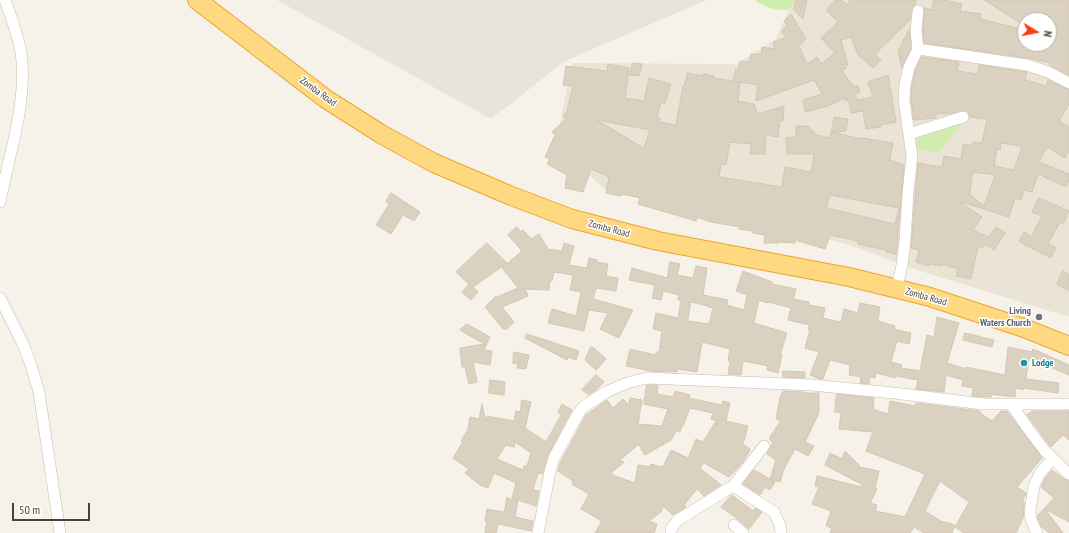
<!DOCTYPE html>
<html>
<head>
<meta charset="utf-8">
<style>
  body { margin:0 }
  #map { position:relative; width:1069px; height:533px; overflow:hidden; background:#f6f2e9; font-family:"PT Sans Narrow",sans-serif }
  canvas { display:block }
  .north { position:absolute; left:1017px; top:12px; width:40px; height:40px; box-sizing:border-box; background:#fff; border:1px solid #b7b4af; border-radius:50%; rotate:100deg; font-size:11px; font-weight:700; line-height:16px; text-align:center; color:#4a4336 }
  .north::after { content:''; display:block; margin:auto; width:14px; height:18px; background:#ff3b17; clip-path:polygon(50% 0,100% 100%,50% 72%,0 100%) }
  .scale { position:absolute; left:12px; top:503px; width:78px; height:18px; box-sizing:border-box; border:2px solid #4a4336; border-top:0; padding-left:5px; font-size:12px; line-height:14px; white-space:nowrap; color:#4a4336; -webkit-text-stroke:3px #fff; paint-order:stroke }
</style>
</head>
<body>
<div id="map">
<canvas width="1069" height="533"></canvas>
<div class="north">N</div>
<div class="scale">50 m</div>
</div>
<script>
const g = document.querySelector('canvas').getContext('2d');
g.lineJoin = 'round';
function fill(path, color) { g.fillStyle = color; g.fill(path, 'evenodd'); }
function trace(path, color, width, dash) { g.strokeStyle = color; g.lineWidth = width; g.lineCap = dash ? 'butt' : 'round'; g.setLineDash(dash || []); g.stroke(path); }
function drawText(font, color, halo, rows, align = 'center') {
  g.font = font + ' "PT Sans Narrow",sans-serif'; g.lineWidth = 3; g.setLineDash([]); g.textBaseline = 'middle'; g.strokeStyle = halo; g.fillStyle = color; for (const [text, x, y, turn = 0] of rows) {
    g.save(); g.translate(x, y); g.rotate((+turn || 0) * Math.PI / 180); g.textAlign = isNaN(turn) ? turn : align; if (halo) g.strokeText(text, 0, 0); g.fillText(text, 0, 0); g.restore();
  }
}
fill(new Path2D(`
  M793 0H1069V317L917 270 847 244 606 190 578 166 558 133 572 63 736 64 776 39ZM1025 20H1049V44H1025Z`), '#eae4d7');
fill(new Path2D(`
  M277 0H707L565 61 491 119Z`), '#e8e3dd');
fill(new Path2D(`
  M755 0H794V3L788 10C775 10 765 8 755 0Z
  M965 121 938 153 921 150V149L915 148 919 137Z`), '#d0edaf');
const building = new Path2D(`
  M796 0H807L803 19 794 10Z
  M836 0H842L847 5 850 0H916L915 5 911 10 910 20 875 54 881 60 873 68 858 55 851 37 841 40 848 66 846 64 844 65 846 68 842 70 850 83H852L854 87 858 86 860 92 855 94 857 100 873 97 868 82 888 75 896 122 881 125V127L866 129 863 111 851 113 849 100 845 101V98L828 106 805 112 803 100 822 94 814 80 756 101 758 85 740 82 738 101 754 104 758 114 784 106 783 121H780L778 137 766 135 765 154H750L751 144 730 142 726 165 721 164 719 177 782 187 785 167 811 172 814 154H787L786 138 796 137V126H808L817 135 830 138 834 117 848 119 846 131 832 132 861 139 862 138 893 143 890 160 904 165 896 254 886 252V250L858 244V241L830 235 825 249 795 240V243L778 242V243H764L765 235 753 233V231L739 229 740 227 711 222 697 217 696 221 638 204 640 198 622 194 621 196 606 193 609 177 591 169 583 192 565 188 567 175 547 164 550 159 545 157 555 135 552 132 566 119 563 116 567 111 573 86 563 85 566 66 607 71 608 64 629 68 625 98 644 101 649 78 671 84 665 103H661L657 117 660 118 659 122 676 125 683 86H684L685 81 686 82 687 73 703 76V74L714 76 713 78 733 81 736 69 738 70 740 61 749 62 751 54H761L762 47 775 49 773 42 787 37 781 32 787 25 784 21 791 14 806 39 799 46 807 64 817 57 821 64 835 53 821 38 838 22 826 10ZM597 120 650 130 644 148ZM830 195 899 208 895 224 827 208Z
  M934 0H944L962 4 960 11 981 14 980 19 1025 30V44H1049V20H1025V26L984 0H1069V75L1050 65 1051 63 1028 58 924 43 923 32 924 8 932 10Z
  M909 30 911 48 902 68 898 51Z
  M922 57 959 62 957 71 978 74 979 65 1025 72H1027L1025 80 1046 86 1048 80 1069 90V104L1059 121 1069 127V151L1065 158 1047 147 1039 162 1069 174V181L1066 187 1038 174 1032 192 1024 190 1021 200 1015 198 1009 217 959 201 982 217 973 230 989 237 996 227 1005 233 994 250 985 244 983 248 978 246 971 279 956 276 958 269 942 264 941 266 930 264 929 266 916 262 919 250 911 248 918 163 942 167 944 156 961 159 963 144 972 145 973 142 982 143 987 119 970 117 968 112 964 110 952 113 936 114V118H935L914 120 911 100 912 86 916 69ZM1001 143 1022 146 1014 170 994 166 997 149 1000 150ZM973 172 995 175 984 206 970 195Z
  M633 63 642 64 639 76 630 75Z
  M391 193 420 212 414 221 403 215 391 234 376 225 389 204 386 202Z
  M1039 198 1069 211 1063 224 1060 222 1048 244 1056 248 1051 258 1025 245 1019 241 1024 232 1031 237 1042 216 1032 212Z
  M517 227 521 232 523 230 531 239 539 234 548 249 562 251 564 243 574 246 569 265 587 268 589 258 597 260V262L608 264 606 276 618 278 616 291 596 288 593 299 633 310 619 338 600 329 608 313 589 310 584 331 548 323 552 309 576 316 581 292 570 290 573 275 554 272 552 281H550L549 290 525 289 528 296 502 307 514 322 507 329H503L485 307 496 296 497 297 518 288 502 268 522 251 508 235Z
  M487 243 507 263 473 287 478 292 471 300 462 292 469 284 456 272Z
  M670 262 680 264 677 275 693 278 696 266 707 268 703 295 728 300 727 305 744 310 747 295 736 291 743 271 772 282V284L796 289 793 299 809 302V305L825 308 823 318 841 322 844 309 858 313 860 303 880 307 878 321 895 326 894 329 911 333 909 344 897 341 891 362 902 365 901 368 920 371 927 335 934 337 937 317 959 323 947 363 966 369V367L1005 375 1008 347 1032 352 1033 349 1069 365V375L1029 358 1026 379 1059 383 1058 393 1023 388V390L1016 388 1015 397 989 394 992 397 972 396 973 388 962 386 963 380 946 375 944 392 916 389 918 380 896 376 895 378 876 373 875 378 870 377 869 384 860 383 861 377 849 375 850 365 830 360 823 379H820L810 375 819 352 805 348 810 329H808L810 325 788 320 791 308 768 302 767 303 759 300 754 323 787 333 780 355H782L778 373 767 370 768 366 743 361 741 375 728 374 730 362 728 361 730 349 702 342 697 372 678 369 677 372 650 371 626 366 630 349 656 355V352H659L662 331 653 329 656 313 678 318 681 300H678L679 295 663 291 661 300 652 298 655 285 629 280 632 268 667 278ZM691 302 708 306V307L713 308 709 324 688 321Z
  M1063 271 1069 275V291L1057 284Z
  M467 324 490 337 484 350 492 351 490 365 473 362 477 382 469 384 465 367H462L460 348 484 344 460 330Z
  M965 333 994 340 992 347 963 340Z
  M527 334 579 351 576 360 568 357 567 360 525 338Z
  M591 347 593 348H594L606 359 596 370 585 360Z
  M514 352 529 355 526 369 517 368 518 364 513 363Z
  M783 371 805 372V378L783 377Z
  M596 375 604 382 596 390 589 395 582 390Z
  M490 380 505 382 504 395 489 393Z
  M647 385H658L657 394 673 397 675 391 690 395 689 398 717 404 722 405 723 401 730 403 726 421 748 426 743 444 750 449 749 452 742 463 729 477 704 463 700 468 721 485 704 496 697 489 684 505 686 507 673 515 663 506 661 512 649 521 657 524 654 533H595L602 521 581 509 589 494 572 484 573 481 558 471 561 461 586 415 607 400 613 408 623 399 629 405 630 398 642 400 638 424 662 426 668 409 644 404ZM690 408 713 413 711 419 716 421 703 442 696 439 688 458 671 450 663 467 650 464 652 467 638 465 635 483 615 476 611 473 624 462 619 461 639 444 640 447 642 445 641 449 645 455 671 440 676 431 680 432 682 426H683Z
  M784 391 804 392V393H819V413L805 442 814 446 808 456 795 449 784 469 780 482 770 479 776 460 767 454 773 442 770 440V437L781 420 776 419 780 397Z
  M837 394 874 398 873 409 888 414 890 401 915 406 916 403 980 411V413L992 421 1001 411H1007L1042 458 1017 487 1026 493 1023 500 1024 501V516L1016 533H964L955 527 969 502 940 481 925 511 941 521 955 525 952 533H924L914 527 910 533H830L832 528 826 526 831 511 812 504 819 487 815 486 817 476 862 487 863 485 825 465 830 453 842 459 845 451 859 465V467L879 471 875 488 877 489 870 503 877 505 875 511 905 517 925 474 866 451 873 432 839 429 841 413 835 412Z
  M522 400 531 402 525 428 546 442 561 415 558 412 562 404 572 410 548 455 542 474 538 473 533 490 539 491 536 506 512 498 516 483 494 473 488 488 480 485 465 473 469 469 453 458 463 442 461 441 468 429 470 417 479 419 482 404 486 422 487 416 514 421 516 411 520 412ZM515 442 531 453 527 466H524L523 470 497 459 506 445 514 447Z
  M1033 411H1069V440L1063 435 1051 447 1027 415Z
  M754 470 775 482 770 490 765 487 760 495 743 484Z
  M1052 470 1064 479 1069 481V522L1045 509 1063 533H1049L1041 526 1038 518V515L1054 498 1041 487 1046 477Z
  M732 495 753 511 755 508 762 512 749 529 739 520 721 507Z
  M507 498 518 501 515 517 533 521 531 531 498 524 496 533H485L487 521H485L487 509 504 512Z`);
fill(building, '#dbd1c0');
trace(building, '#d4c6b0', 1);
const minor = new Path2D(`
  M918 49 916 32 918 11
  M909 134 963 117
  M0 202C9 153 28 103 21 52 18 35 11 17 5 0
  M897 288 902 265 905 241 908 192 912 156 904 100 905 85 909 67 918 49 1027 65 1048 72 1069 83
  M0 298 24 346 31 365 39 392 60 533
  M1012 405 1026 426 1045 451 1069 474
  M733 486 774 512 780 525 781 533
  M734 525 743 533
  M538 533 550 472 554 458 578 414 583 407 608 391 627 383 647 378 812 385 894 393 983 404H1069
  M671 533V529L678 520 733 486 764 446
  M1037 533 1031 520 1030 511 1034 486 1040 473 1053 459`);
const trunk = new Path2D(`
  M197 0 326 99 381 134 434 163 509 195 572 219 658 241 849 277 930 297 1024 328 1069 346`);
trace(minor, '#c5bdad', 12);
trace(trunk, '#eba62e', 20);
trace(minor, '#fff', 11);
trace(trunk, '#ffd882', 18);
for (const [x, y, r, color] of [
  [1039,317,4,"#6b7280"],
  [1024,363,4,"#0f9aa8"]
]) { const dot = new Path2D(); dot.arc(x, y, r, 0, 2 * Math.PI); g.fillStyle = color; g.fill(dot); trace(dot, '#fff', 1.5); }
drawText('10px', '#4a4336', '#fff', [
  ["Zomba Road",318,92,36],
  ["Zomba Road",609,229,15],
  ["Zomba Road",926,297,16]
]);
drawText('bold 10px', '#5b616d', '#fff', [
  ["Living",1031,311],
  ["Waters Church",1031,323]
], 'right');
drawText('bold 10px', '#0d838f', '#fff', [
  ["Lodge",1032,363]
], 'left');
</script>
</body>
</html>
